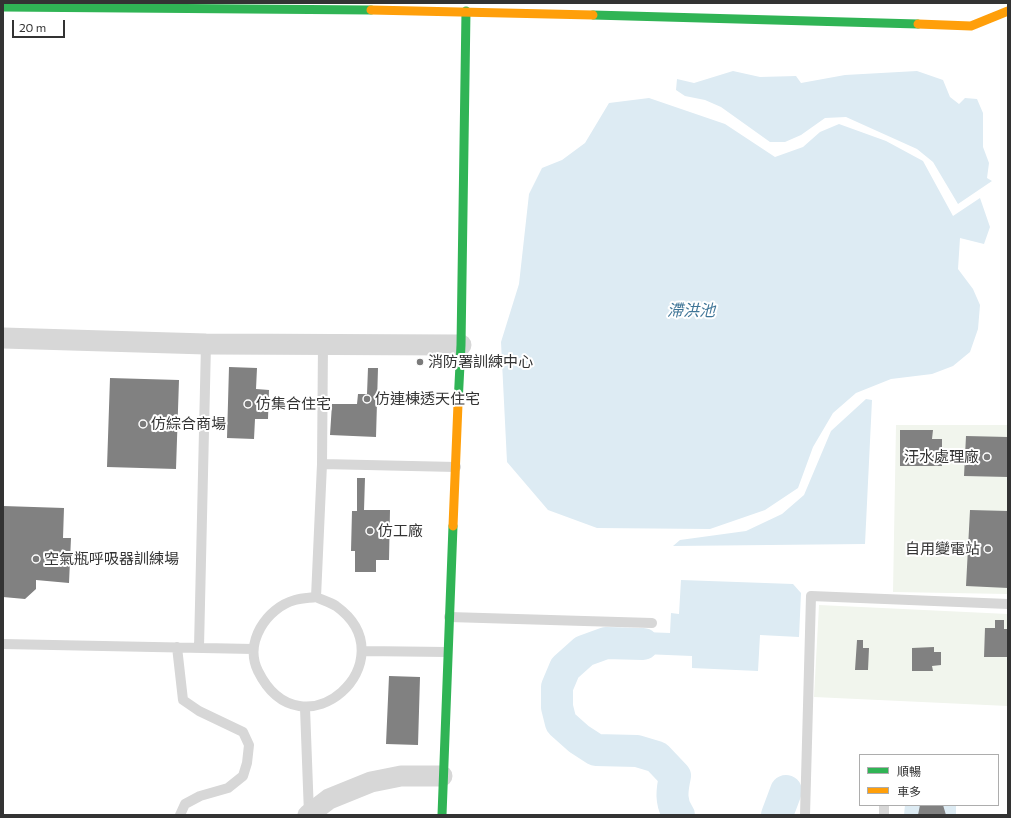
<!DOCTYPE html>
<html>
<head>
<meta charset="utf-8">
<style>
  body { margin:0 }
  #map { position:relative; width:1011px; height:818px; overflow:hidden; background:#fff; font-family:Commissioner,"Noto Sans TC",sans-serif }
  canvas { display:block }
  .frame { position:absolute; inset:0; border:4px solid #333; pointer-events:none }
  .legend { position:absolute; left:859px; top:754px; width:140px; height:52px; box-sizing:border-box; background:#fff; border:1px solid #adadad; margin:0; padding:5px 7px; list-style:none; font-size:12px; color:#333 }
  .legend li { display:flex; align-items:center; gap:8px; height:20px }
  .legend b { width:20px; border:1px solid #adadad }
  .scale { position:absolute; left:12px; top:20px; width:53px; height:18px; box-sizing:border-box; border:2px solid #333; border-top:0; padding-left:5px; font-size:12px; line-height:14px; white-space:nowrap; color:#333; -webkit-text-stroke:3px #fff; paint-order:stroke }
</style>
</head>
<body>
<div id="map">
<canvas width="1011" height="818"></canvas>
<div class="frame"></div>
<ul class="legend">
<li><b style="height:5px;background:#30b455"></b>順暢</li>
<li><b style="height:5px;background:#ff9f0a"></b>車多</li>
</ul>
<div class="scale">20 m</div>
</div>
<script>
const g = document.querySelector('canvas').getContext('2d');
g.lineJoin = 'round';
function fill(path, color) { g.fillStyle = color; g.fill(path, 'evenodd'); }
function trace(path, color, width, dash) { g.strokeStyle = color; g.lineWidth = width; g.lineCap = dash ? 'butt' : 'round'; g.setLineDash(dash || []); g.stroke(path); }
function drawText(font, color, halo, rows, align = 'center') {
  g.font = font + ' Commissioner,"Noto Sans TC",sans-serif'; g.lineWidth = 4; g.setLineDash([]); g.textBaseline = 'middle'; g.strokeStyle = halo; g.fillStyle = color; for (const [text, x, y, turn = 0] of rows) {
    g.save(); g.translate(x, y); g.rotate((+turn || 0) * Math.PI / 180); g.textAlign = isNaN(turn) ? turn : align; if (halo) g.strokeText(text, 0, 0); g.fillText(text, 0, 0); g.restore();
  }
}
fill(new Path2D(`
  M896 425H1008V594L893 592Z
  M819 605 1008 614V706L814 697Z`), '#f1f5ed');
fill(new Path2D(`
  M733 71 760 77 796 76 801 83 845 75 917 71 943 80 950 97 959 104 965 98 977 99 983 113V147L989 163 987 178 992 181 958 204 933 162 917 149 846 117 825 118 801 135 785 142H770L721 107 705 100 685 96 676 90 677 79 694 83Z
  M649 98 725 124 775 157 803 147 820 132 839 124 886 141 923 161 953 216 980 198 990 227 984 244 960 238 958 269 973 289 980 305 978 329 970 352 953 366 932 374 891 379 856 393 833 413 813 447 798 488 765 510 710 529 597 528 548 510 507 462 501 342 519 284 529 194 542 168 562 160 585 143 609 103Z
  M866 399 872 400 865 544 673 546 680 540 746 531 782 514 804 495 831 431Z
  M681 580 793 584 801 593 799 637 760 635 758 671 692 668V656L643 654 644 632 670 633 671 613 679 614Z
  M905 805H956V815H904Z`), '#ddebf3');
trace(new Path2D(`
  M643 644 606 643 584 651 565 668 557 687V707L561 723 579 739 596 750 637 751 657 757 675 776C672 790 670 803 679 815
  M777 815 786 791`), '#ddebf3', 32);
fill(new Path2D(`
  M229 367 257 368 256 389 269 390 268 419H255L254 439 227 438Z
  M368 368H378L376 437 330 435 332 404H357L358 394H367Z
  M110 378 179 380 176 469 107 467Z
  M900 430H933L932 439H942V466H900Z
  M966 436 1008 437V477L964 476Z
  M357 478H365L364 510H390L389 560H376V572H355V551H351L352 511H357Z
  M3 506 64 508 63 538H71L69 583 36 580V589L25 599 3 597Z
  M970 510 1008 511V588L966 586Z
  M995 620H1004V629H1008V657H984L985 628H995Z
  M857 640H863V648H869L868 670H855Z
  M934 647V652H941V665L932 666 933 671H912V648Z
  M389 676 420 677 418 745 386 744Z
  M920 805H943L946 815H918Z`), '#818181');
trace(new Path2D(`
  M322 464 456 467
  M316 597C322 600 330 602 336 606 411 660 302 760 258 671 244 643 266 608 295 600 302 598 309 598 316 597Z
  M316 597 322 464 323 343
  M449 617 652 623
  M3 644 253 649
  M177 647 183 700 199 711 243 732 249 745 247 763 243 776 228 788 200 796 185 804 180 815
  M199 647 206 344
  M362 651 447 652
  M305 708 309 814
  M805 815 811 596 1008 604
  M884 815V805`), '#d7d7d7', 10);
trace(new Path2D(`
  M3 338 206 344 461 345
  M308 815 329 799 371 782 401 776H442`), '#d7d7d7', 21);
trace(new Path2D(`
  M3 7 371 10
  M593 15 918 24
  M458 404 461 345 466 11
  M442 815 453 526`), '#30b455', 9);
trace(new Path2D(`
  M371 10 593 15
  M918 24 971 26 1008 11
  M453 526 458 404`), '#ff9f0a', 9);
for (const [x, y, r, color] of [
  [420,362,4,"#7a7a7a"],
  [367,399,4,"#7a7a7a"],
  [248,404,4,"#7a7a7a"],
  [143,424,4,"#7a7a7a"],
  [987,457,4,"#7a7a7a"],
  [370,531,4,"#7a7a7a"],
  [988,549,4,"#7a7a7a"],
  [36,559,4,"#7a7a7a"]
]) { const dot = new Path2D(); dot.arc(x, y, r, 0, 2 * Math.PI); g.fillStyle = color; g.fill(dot); trace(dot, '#fff', 1.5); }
drawText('15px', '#333', '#fff', [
  ["消防署訓練中心",428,362],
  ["仿連棟透天住宅",375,399],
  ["仿集合住宅",256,404],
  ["仿綜合商場",151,424],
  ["汙水處理廠",979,457,"right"],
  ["仿工廠",378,531],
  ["自用變電站",980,549,"right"],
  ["空氣瓶呼吸器訓練場",44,559]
], 'left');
drawText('italic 16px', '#3f7597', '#fff', [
  ["滯洪池",691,311]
]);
</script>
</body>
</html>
